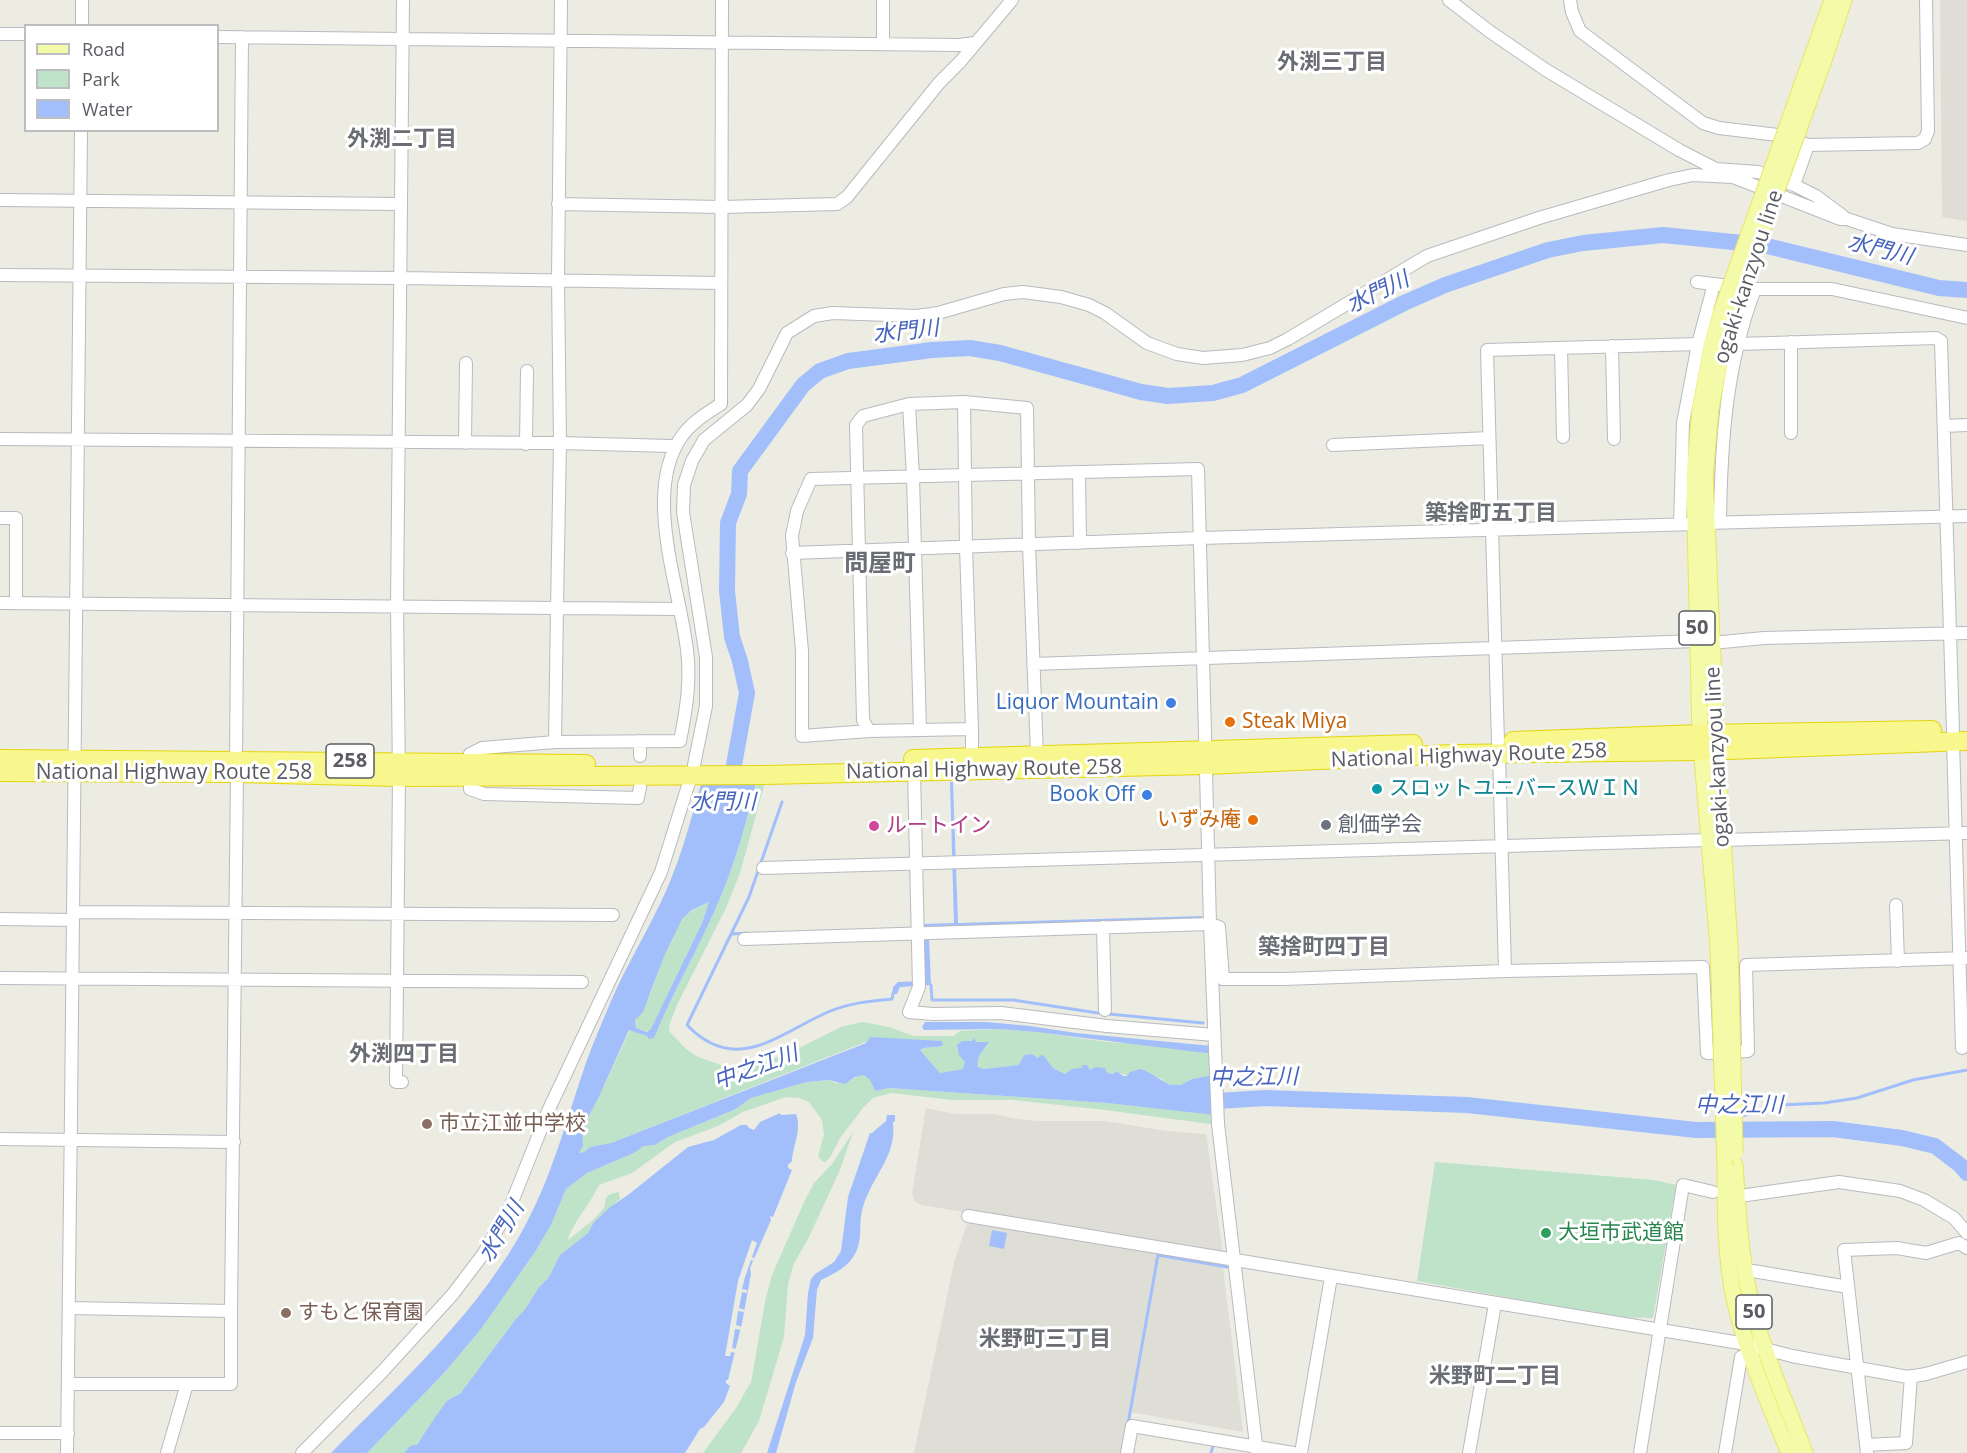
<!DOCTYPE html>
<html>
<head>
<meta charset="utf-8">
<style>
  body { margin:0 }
  #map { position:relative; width:1967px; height:1453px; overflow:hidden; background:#ecece2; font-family:"Open Sans",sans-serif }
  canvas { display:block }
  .legend { position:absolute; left:24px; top:24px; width:195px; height:108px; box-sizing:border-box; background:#fff; border:2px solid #bdbec0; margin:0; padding:8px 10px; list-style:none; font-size:18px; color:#5a5c62 }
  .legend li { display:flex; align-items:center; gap:12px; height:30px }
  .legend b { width:30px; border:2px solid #bdbec0 }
</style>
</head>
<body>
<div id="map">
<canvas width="1967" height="1453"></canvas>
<ul class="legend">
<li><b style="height:8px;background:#f4fba8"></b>Road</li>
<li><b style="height:16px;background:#bfe3c8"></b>Park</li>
<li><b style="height:16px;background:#a3bffb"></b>Water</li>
</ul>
</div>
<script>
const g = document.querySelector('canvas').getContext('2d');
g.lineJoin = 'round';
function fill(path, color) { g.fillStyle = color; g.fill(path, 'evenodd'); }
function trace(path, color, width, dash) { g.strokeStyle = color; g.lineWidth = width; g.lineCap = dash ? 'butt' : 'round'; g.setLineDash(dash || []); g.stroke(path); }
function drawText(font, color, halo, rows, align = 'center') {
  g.font = font + ' "Open Sans","Noto Sans JP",sans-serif'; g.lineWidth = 6; g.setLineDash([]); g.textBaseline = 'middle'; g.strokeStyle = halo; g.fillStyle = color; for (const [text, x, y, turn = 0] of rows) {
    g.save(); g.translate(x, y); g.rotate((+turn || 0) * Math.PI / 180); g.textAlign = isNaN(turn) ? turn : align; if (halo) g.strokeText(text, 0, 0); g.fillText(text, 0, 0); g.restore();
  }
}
fill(new Path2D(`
  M1940 0H1967V221L1942 217Z
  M926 1108 955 1114H995L1012 1118 1036 1121H1104L1167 1131 1206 1134 1223 1254 921 1205 914 1201 912 1193Z
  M970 1222 1157 1254 1159 1256 1223 1268 1243 1432 1130 1412 1121 1453H914L954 1263 966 1226Z`), '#deddd6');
fill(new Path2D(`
  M762 783 764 786 740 873 726 908 677 1005 669 1026 670 1032 686 1049 698 1057 724 1066 746 1067 756 1066 797 1049 841 1027 862 1022 889 1027 913 1036H953L960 1031 999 1029 1036 1032 1107 1042 1155 1045 1209 1054V1076L1192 1079 1181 1085H1170C1167 1084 1165 1081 1162 1079 1148 1072 1130 1081 1117 1071L1113 1074C1094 1072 1084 1064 1065 1074L1053 1068 1044 1056 1038 1058 1032 1054 1024 1055 1020 1065 983 1069 977 1067C976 1054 983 1052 989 1043L972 1041 963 1069 940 1073 920 1050C927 1045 937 1049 943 1045L868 1041 611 1143 590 1147 584 1152 578 1153 583 1146 582 1128 598 1099 630 1030 654 1038C672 994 696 953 715 910 733 870 746 826 756 784Z
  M709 902 702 923 650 1032 636 1028 635 1020C658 994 660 948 682 919 688 911 700 907 709 902Z
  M860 1075 868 1076 875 1091 889 1088 1107 1103 1211 1114 1212 1122 1210 1124 1105 1110 1013 1100H953L891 1093 873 1098 863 1108 840 1138 830 1158 825 1162 822 1161 818 1156 824 1135 822 1120 809 1102 800 1098 786 1097 743 1112 718 1126 675 1142 632 1173 599 1185C590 1205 574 1220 567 1241L593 1220 604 1208 606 1198 610 1194 619 1192 620 1199 594 1222 588 1233 560 1255 549 1277 539 1287 526 1308 515 1320 460 1394C456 1396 450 1398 447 1401 443 1405 420 1439 418 1444L410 1446 404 1453H367L444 1373 481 1329 535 1252 551 1225 566 1189 587 1173 634 1153 644 1146 655 1145 668 1137 736 1109 751 1098 807 1082 828 1080 836 1083 848 1082Z
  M853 1132 840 1170 808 1239 794 1263 788 1285 784 1337 759 1421 741 1453H703L736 1408 751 1382 766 1297 772 1275 805 1200 814 1183 832 1164Z
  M1435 1162 1654 1180 1676 1185 1653 1318 1615 1317 1417 1281Z`), '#bfe3c8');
fill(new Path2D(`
  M759 770C748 818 735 866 715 910 696 953 672 994 654 1038L649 1039 647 1036 629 1030 598 1099 582 1128 583 1146 579 1153 584 1152 590 1147 611 1143 866 1043 870 1037 942 1041 943 1045C936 1049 927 1045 920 1050L940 1073 963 1069 965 1062 959 1055 957 1045 962 1041H972L974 1038 976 1042H989C984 1051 976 1054 978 1067L983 1069 1019 1065 1024 1055 1032 1054 1038 1058 1041 1055 1044 1056 1053 1068 1065 1074 1072 1069 1081 1068 1083 1065H1087L1090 1070 1095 1067 1105 1068 1107 1073 1113 1074 1117 1071 1123 1076H1127L1130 1072 1141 1069 1146 1071 1170 1085H1181L1192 1079 1213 1075 1215 1115 1107 1103 889 1088 875 1091 870 1080 864 1075 855 1077 845 1084 828 1080 807 1082 751 1098 736 1109 668 1137 655 1145 644 1146 634 1153 587 1173 566 1189 551 1225 535 1252 481 1329 444 1373 367 1453H331C402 1381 480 1312 527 1222 554 1171 568 1114 587 1060 594 1040 603 1021 611 1001 627 964 649 929 666 891 683 853 693 811 705 771ZM709 902 702 923 651 1029 647 1032 636 1028 635 1020 643 1012 665 954 682 919 692 910Z
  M950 782H953L958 923 1202 916 1200 920 929 938 931 985 900 987 897 994H892L893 987 898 982 924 981 923 924 954 923Z
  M925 1022H987L1030 1026 1076 1033 1212 1046 1213 1054 1036 1032 999 1029 924 1030 922 1027Z
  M780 1113 781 1115 796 1114C802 1130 793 1145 792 1161L788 1165V1168L792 1170 773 1217 770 1216 771 1220 750 1268 751 1274 742 1323 728 1380H726V1383L730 1386 724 1402 704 1427 700 1429 685 1453H404L410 1446 418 1444C420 1439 443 1405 447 1401 450 1398 456 1396 460 1394L515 1320 526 1308 539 1287 549 1277 560 1255 588 1233 594 1222 610 1207 628 1195 688 1147 714 1140 741 1125H747L749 1128 754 1130 760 1122Z
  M887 1115H895V1121L893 1122C897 1157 872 1176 863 1207 858 1221 863 1238 856 1252 849 1267 835 1273 821 1280L817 1290 813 1338 796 1382 776 1453H767L805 1335 808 1293 811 1279 815 1274 834 1262 841 1251 848 1197 870 1133H872L886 1121Z
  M992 1230 1007 1233 1004 1249 989 1246Z`), '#a3bffb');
fill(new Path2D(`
  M752 1240 757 1243 752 1257 754 1258 753 1261 751 1260 745 1277 742 1289 747 1290V1293L742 1292 739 1308 745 1310 744 1312 738 1311 736 1325 742 1327V1330L735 1329 732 1348 737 1349 736 1353 731 1352 730 1356H725L738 1281Z`), '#ecece2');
trace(new Path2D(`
  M782 802 749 897 687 1025C736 1076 778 1034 828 1012 849 1003 870 1001 892 999L893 994
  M732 934 746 933
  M931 985 932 1000H1013L1098 1013 1203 1023
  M1738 1117 1780 1105 1824 1103 1857 1098 1913 1080 1967 1070
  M1696 1130 1720 1123
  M1128 1424 1158 1255 1227 1267
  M1211 1453 1213 1446`), '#a3bffb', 3);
trace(new Path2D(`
  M730 787 747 693 740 661 732 637 727 591 728 523 739 494 740 471 803 385 820 371 848 361 932 350 970 348 1000 353 1141 392 1168 396 1213 393 1242 385 1404 303 1445 285 1548 250 1583 243 1663 235 1763 245 1939 288 1967 290
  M1202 1102 1265 1098 1467 1105 1696 1130 1833 1129 1902 1138 1935 1146 1960 1165 1967 1173`), '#a3bffb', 16);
const minor = new Path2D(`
  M883 0V43
  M1449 0 1489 31 1546 70 1679 150 1716 169 1758 172 1794 185
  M1570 0 1572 12 1580 31 1703 123 1719 128 1778 135 1808 145 1918 143 1925 139 1928 131 1926 0
  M82 26V0
  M0 34H26
  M218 37 959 45 975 43
  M1808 145 1794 185 1816 196 1843 216
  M0 200 401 204
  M558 204 722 207 837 204 847 197 939 83 960 62 1012 0
  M0 275 401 278 721 283
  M1697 282 1755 289H1832L1967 318
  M1791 342V433
  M1738 344 1936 338 1941 341 1953 730
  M1612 346 1614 439
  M1561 348 1563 437
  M964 402 966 547 972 729 869 731 863 720 856 425 863 416 909 404 964 402 1027 408 1029 545 1037 755
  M909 404 913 477 920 730
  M1944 426 1967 425
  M0 439 560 443 671 446 675 448
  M465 443 466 363
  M526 444 527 371
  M1333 445 1489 438
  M1079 472 1080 543
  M0 518H16V603
  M1720 522C1721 443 1726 364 1755 289
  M1707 523 1967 516
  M1680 524 1683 423 1698 344 1714 284
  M792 553 1200 538 1696 524
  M0 603 557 608 560 443 558 280 561 0
  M1712 643 1764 638 1967 633
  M1033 664 1697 641
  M869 731 802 736V651L792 536 797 511 811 479 1198 469 1210 924 1218 1124 1257 1453
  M640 741V756
  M1953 741 1962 1048
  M555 742 557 608 680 609
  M1498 742 1487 350 1698 344
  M1499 754 1505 971
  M236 760 242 37
  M470 763V754L482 748 555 742 680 741C686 711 691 682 687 650 680 588 642 492 682 436 692 422 707 413 721 404L722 0
  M972 764V729
  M694 765 706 706V657L683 512 684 485 692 461 704 440 747 405 759 389 787 333 814 316 833 313 917 316 938 313 1004 294 1023 292 1061 297 1089 305 1105 313 1147 343 1177 354 1203 358 1242 355 1270 348 1288 339 1427 256 1539 218 1669 180 1693 175 1733 177 1840 219H1847L1892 234 1967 245
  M914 772 919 987 909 1012 933 1014 1001 1013 1107 1026 1214 1035
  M470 777V789L484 794 638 798 640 787
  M1723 840 1967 833
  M763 868 1708 840
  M1896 905 1898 961
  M73 912 613 915
  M0 919 73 920
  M1103 927 1105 1010
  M744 939 1210 924 1219 927 1223 979H1284L1505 971 1703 967 1707 1053H1709L1748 1051 1746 965 1967 958
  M0 978 582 982
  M402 1082H396L399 777 397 606 403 0
  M0 1139 234 1142
  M1747 1195 1839 1182 1900 1191 1924 1200 1954 1218 1967 1233
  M968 1216 1746 1344 1792 1356 1908 1377 1926 1374 1967 1362
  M1753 1271 1848 1287
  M231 1311 237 773
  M68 1384H231V1311L69 1308
  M0 1433H68
  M1866 1445 1906 1443 1911 1376
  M67 1453C72 1012 78 571 81 130
  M167 1453 187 1384
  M302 1453 382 1372 453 1294 484 1253 510 1207 549 1109 661 872 691 776
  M1127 1453 1132 1426 1293 1453
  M1301 1453 1331 1277
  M1469 1453 1495 1304
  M1640 1453 1683 1185 1713 1192
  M1725 1453 1741 1357
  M1867 1453 1844 1250 1897 1248 1926 1253 1959 1243 1967 1248`);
const major = new Path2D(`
  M1812 56 1832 0
  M1824 60 1844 0
  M1718 946 1700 734 1694 477 1700 409 1712 344 1721 312
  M1730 946 1717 751 1705 477 1711 408 1723 344 1732 314
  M1735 1165C1738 1208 1740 1254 1750 1297 1762 1351 1786 1402 1805 1453
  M1725 1166C1725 1212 1725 1258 1735 1303 1747 1354 1769 1404 1789 1453`);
const highway = new Path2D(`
  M1513 741 1700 734 1932 730
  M0 759 586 764
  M913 759 1413 744
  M0 772 237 773 399 777 765 775 1206 765 1454 754 1701 751 1967 741`);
trace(minor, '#b9bac0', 14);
trace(major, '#eae55d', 17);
trace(highway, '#e3d50b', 20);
trace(minor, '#fff', 12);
trace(major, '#f4fba8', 15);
trace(highway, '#f8f78d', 18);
const majorBridge = new Path2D(`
  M1721 312 1812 56
  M1732 314 1824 60
  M1718 946 1725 1166
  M1730 946 1735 1153`);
trace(majorBridge, '#eae55d', 17, []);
trace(majorBridge, '#f4fba8', 15);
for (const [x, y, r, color] of [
  [1171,703,6,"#3f7fe0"],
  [1230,722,6,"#e8710a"],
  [1377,789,6,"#0f9aa8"],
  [1147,795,6,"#3f7fe0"],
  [1253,820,6,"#e8710a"],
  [1326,825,6,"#6b7280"],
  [874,826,6,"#d1479c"],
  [427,1124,6,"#8d6e63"],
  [1546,1233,6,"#2e9e5b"],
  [286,1313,6,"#8d6e63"]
]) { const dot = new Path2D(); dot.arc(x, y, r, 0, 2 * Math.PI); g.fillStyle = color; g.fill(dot); trace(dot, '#fff', 2); }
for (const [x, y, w] of [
  [1697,628,36],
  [350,761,48],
  [1754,1312,36]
]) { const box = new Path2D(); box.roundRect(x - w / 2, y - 17, w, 34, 4.5); g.fillStyle = '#fff'; g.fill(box); trace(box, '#5a5c62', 1.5); }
drawText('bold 20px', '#5a5c62', null, [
  ["50",1697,628],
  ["258",350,761],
  ["50",1754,1312]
]);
drawText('21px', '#5a5c62', '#fff', [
  ["ogaki-kanzyou line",1749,277,-72],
  ["National Highway Route 258",1469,756,-2],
  ["ogaki-kanzyou line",1718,757,-93],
  ["National Highway Route 258",984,770,-1],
  ["National Highway Route 258",174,773]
]);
drawText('21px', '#366cbe', '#fff', [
  ["Liquor Mountain",1159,703],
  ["Book Off",1135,795]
], 'right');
drawText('21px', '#c56008', '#fff', [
  ["Steak Miya",1242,722],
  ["いずみ庵",1241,820,"right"]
], 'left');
drawText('21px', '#0d838f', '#fff', [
  ["スロットユニバースＷＩＮ",1389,789]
], 'left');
drawText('21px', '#5b616d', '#fff', [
  ["創価学会",1338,825]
], 'left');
drawText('21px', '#b23c85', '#fff', [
  ["ルートイン",886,826]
], 'left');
drawText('21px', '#785e54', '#fff', [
  ["市立江並中学校",439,1124],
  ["すもと保育園",298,1313]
], 'left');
drawText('21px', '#27864d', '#fff', [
  ["大垣市武道館",1558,1233]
], 'left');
drawText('bold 22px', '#6b6d74', '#fff', [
  ["外渕三丁目",1332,63],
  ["外渕二丁目",402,140],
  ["築捨町五丁目",1491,514],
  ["築捨町四丁目",1324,948],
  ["外渕四丁目",404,1055],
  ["米野町三丁目",1045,1340],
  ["米野町二丁目",1495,1377]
]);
drawText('italic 22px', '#4764bd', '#fff', [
  ["水門川",1880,250,14],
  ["水門川",1378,293,-26],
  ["水門川",906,332,-6],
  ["水門川",723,803],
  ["中之江川",756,1068,-20],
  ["中之江川",1254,1078,-1],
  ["中之江川",1739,1106],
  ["水門川",502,1232,-59]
]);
drawText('bold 24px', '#6b6d74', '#fff', [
  ["問屋町",880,564]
]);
</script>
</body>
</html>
